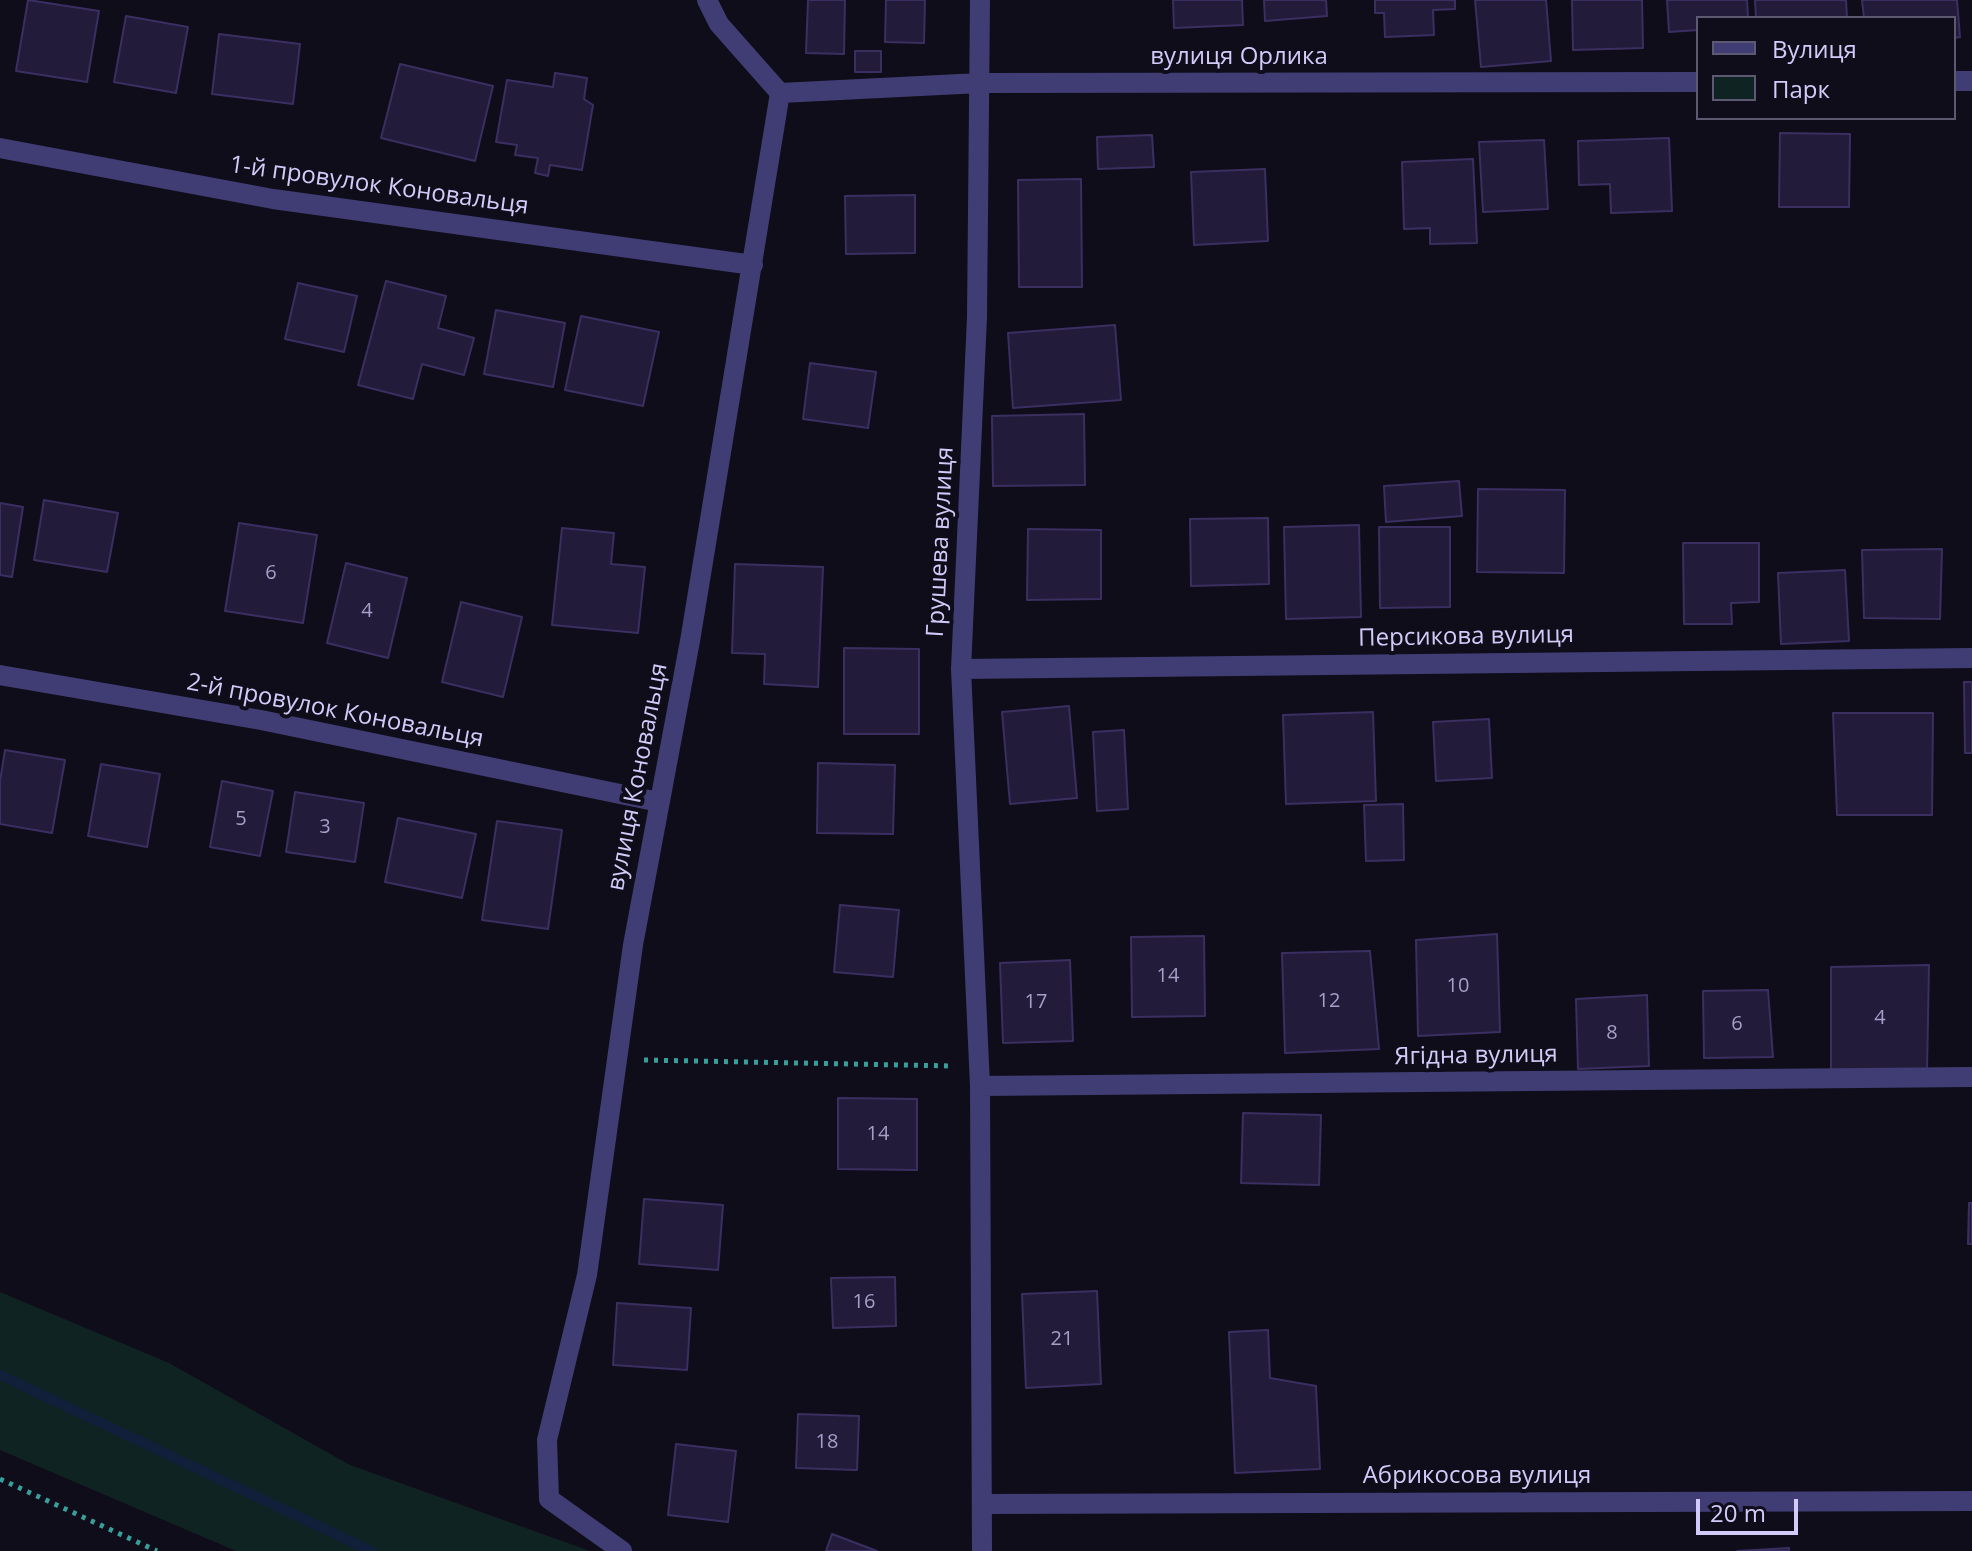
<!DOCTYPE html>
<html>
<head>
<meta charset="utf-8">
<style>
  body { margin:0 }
  #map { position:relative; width:1972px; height:1551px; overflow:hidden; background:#0f0d1a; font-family:"Open Sans",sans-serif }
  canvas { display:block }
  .legend { position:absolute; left:1696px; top:16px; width:260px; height:104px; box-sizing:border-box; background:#0f0d1a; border:2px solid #5d5973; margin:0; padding:10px 14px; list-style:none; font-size:24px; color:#d2cbf9 }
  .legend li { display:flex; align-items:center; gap:16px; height:40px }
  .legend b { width:40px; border:2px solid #5d5973 }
  .scale { position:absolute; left:1696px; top:1499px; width:102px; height:36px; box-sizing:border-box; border:4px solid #d2cbf9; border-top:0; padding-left:10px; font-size:24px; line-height:28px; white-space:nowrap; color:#d2cbf9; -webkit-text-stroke:6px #0f0d1a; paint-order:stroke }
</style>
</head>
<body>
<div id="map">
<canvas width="1972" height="1551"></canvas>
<ul class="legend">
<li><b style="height:10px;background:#403d74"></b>Вулиця</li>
<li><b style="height:22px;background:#102323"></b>Парк</li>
</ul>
<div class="scale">20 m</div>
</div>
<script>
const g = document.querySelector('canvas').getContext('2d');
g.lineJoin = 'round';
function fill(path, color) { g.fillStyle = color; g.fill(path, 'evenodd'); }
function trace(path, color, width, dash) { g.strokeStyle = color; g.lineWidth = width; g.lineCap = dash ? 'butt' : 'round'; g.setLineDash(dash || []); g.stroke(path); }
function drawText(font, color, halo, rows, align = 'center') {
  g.font = font + ' "Open Sans",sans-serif'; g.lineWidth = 8; g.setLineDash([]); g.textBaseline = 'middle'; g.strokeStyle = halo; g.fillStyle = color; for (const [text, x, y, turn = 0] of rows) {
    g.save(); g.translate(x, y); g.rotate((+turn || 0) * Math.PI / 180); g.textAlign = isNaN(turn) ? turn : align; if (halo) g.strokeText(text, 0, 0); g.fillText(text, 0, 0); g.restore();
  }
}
fill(new Path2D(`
  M0 1292 169 1363 350 1465 590 1551H236L0 1450Z`), '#102323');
trace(new Path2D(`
  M0 1375 371 1551`), '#111f3a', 10);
const building = new Path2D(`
  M28 0 99 11 87 82 16 71Z
  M808 0H845L844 54 806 53Z
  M886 0H925L924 43 885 42Z
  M1173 0H1242L1243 25 1174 28Z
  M1264 0H1326L1327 16 1265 21Z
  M1375 0H1455V9L1433 10 1434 35 1385 37 1384 13H1375Z
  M1475 0H1546L1551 61 1481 67Z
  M1572 0H1642L1643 48 1573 50Z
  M1667 0H1747L1748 18H1698V30L1669 32Z
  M1755 0H1846L1847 18H1756Z
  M1862 0H1957L1960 37 1954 38V18H1864Z
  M126 16 188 27 176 93 114 82Z
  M219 34 300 44 293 104 212 94Z
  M855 51H881V72H855Z
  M400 64 493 86 475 161 381 138Z
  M555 73 587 78 584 99 593 105 582 170 550 165 548 176 535 173 538 158 515 155 517 145 496 142 507 80 553 87Z
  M1780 133 1850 134 1849 207H1779Z
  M1152 135 1154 167 1098 169 1097 137Z
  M1669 138 1672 211 1611 213 1610 184 1579 185 1578 141Z
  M1544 140 1548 209 1483 212 1479 142Z
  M1473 159 1477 243 1430 244V228L1404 229 1402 162Z
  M1265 169 1268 241 1194 245 1191 172Z
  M1081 179 1082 287H1019L1018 180Z
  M915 195V253L846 254 845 196Z
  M386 281 446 296 438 328 474 338 464 375 422 364 413 399 358 385Z
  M298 283 357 296 344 352 285 339Z
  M496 310 565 323 553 387 484 374Z
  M581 316 659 332 643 406 565 390Z
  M1115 325 1121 400 1013 408 1008 333Z
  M810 363 876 372 868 428 803 419Z
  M1084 414 1085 485 993 486 992 416Z
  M1459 481 1462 516 1386 522 1384 486Z
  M1478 489 1565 490 1564 573 1477 572Z
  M44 500 118 513 107 572 34 560Z
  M0 503 23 507 12 577 0 575Z
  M1268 518 1269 584 1191 586 1190 519Z
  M239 523 317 535 303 623 225 611Z
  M1359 525 1361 617 1286 619 1284 527Z
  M1379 527H1450V607L1380 608Z
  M562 528 614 533 611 564 645 567 638 633 552 625Z
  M1028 529 1101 530V599L1027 600Z
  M1683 543H1759V602L1731 603 1732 624H1684Z
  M1942 549 1940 619 1864 618 1862 550Z
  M346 563 407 578 388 658 327 643Z
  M735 564 823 567 818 687 764 684 765 654 732 653Z
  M1845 570 1849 641 1781 644 1778 573Z
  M461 602 522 617 503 697 442 682Z
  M844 648 919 649V734H844Z
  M1964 682H1972V753H1965Z
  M1069 706 1077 798 1010 804 1002 712Z
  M1373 712 1376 801 1286 804 1283 715Z
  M1833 713H1933L1932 815H1837Z
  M1489 719 1492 778 1436 781 1433 722Z
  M1124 730 1128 809 1097 811 1093 732Z
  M5 750 65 760 52 833 0 824V781Z
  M818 763 895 765 893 834 817 833Z
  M101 764 160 774 147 847 88 836Z
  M222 781 273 791 260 856 210 847Z
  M295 792 364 803 355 862 286 852Z
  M1403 804 1404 860 1366 861 1364 805Z
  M398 818 476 834 462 898 385 882Z
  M497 821 562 830 548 929 482 920Z
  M840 905 899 910 893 977 834 972Z
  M1497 934 1500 1032 1418 1036 1416 940Z
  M1204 936 1205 1016 1132 1017 1131 937Z
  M1370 951 1379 1049 1285 1053 1282 953Z
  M1070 960 1073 1041 1003 1043 1000 963Z
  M1929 965 1927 1070 1831 1071V967Z
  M1768 990 1773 1057 1704 1058 1703 991Z
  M1647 995 1649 1066 1578 1069 1576 999Z
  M838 1098 917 1099V1170L838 1169Z
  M1243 1113 1321 1115 1319 1185 1241 1183Z
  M644 1199 723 1205 718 1270 639 1264Z
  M1969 1203H1972V1244H1968Z
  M895 1277 896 1326 833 1328 831 1278Z
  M1097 1291 1101 1384 1026 1388 1022 1294Z
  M617 1303 691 1308 687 1370 613 1365Z
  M1268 1330 1270 1378 1316 1386 1320 1469 1235 1473 1229 1332Z
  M798 1414 859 1416 857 1470 796 1468Z
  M676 1444 736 1451 728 1522 668 1515Z
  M832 1534 877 1551H826Z
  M1789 1548V1551H1737Z`);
fill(building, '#221b39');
trace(building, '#3b2f62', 2);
trace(new Path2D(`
  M644 1060 954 1066
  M0 1479 157 1551`), '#399f9c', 5, [4, 6]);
trace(new Path2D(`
  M707 0 719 24 780 93
  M980 0 977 317 961 669 980 1086 982 1551
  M1954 81H1972
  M780 93 980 83 1698 82
  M0 148 273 199 753 265
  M961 669 1972 658
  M0 675 261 720 659 802
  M980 1086 1972 1077
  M982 1504 1972 1501
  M622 1551 549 1499 547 1440 587 1275 633 945 690 641 780 93`), '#403d74', 20);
drawText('20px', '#a69fc9', null, [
  ["6",271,573],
  ["4",367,611],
  ["5",241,819],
  ["3",325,827],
  ["14",1168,976],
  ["10",1458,986],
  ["12",1329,1001],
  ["17",1036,1002],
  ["4",1880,1018],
  ["6",1737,1024],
  ["8",1612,1033],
  ["14",878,1134],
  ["16",864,1302],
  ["21",1062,1339],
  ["18",827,1442]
]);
drawText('24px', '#d2cbf9', '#0f0d1a', [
  ["вулиця Орлика",1239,57],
  ["1-й провулок Коновальця",379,186,8],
  ["Грушева вулиця",941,542,-87],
  ["Персикова вулиця",1466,637,-1],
  ["2-й провулок Коновальця",335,711,11],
  ["вулиця Коновальця",638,777,-79],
  ["Ягідна вулиця",1476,1056,-1],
  ["Абрикосова вулиця",1477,1476]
]);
</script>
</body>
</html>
